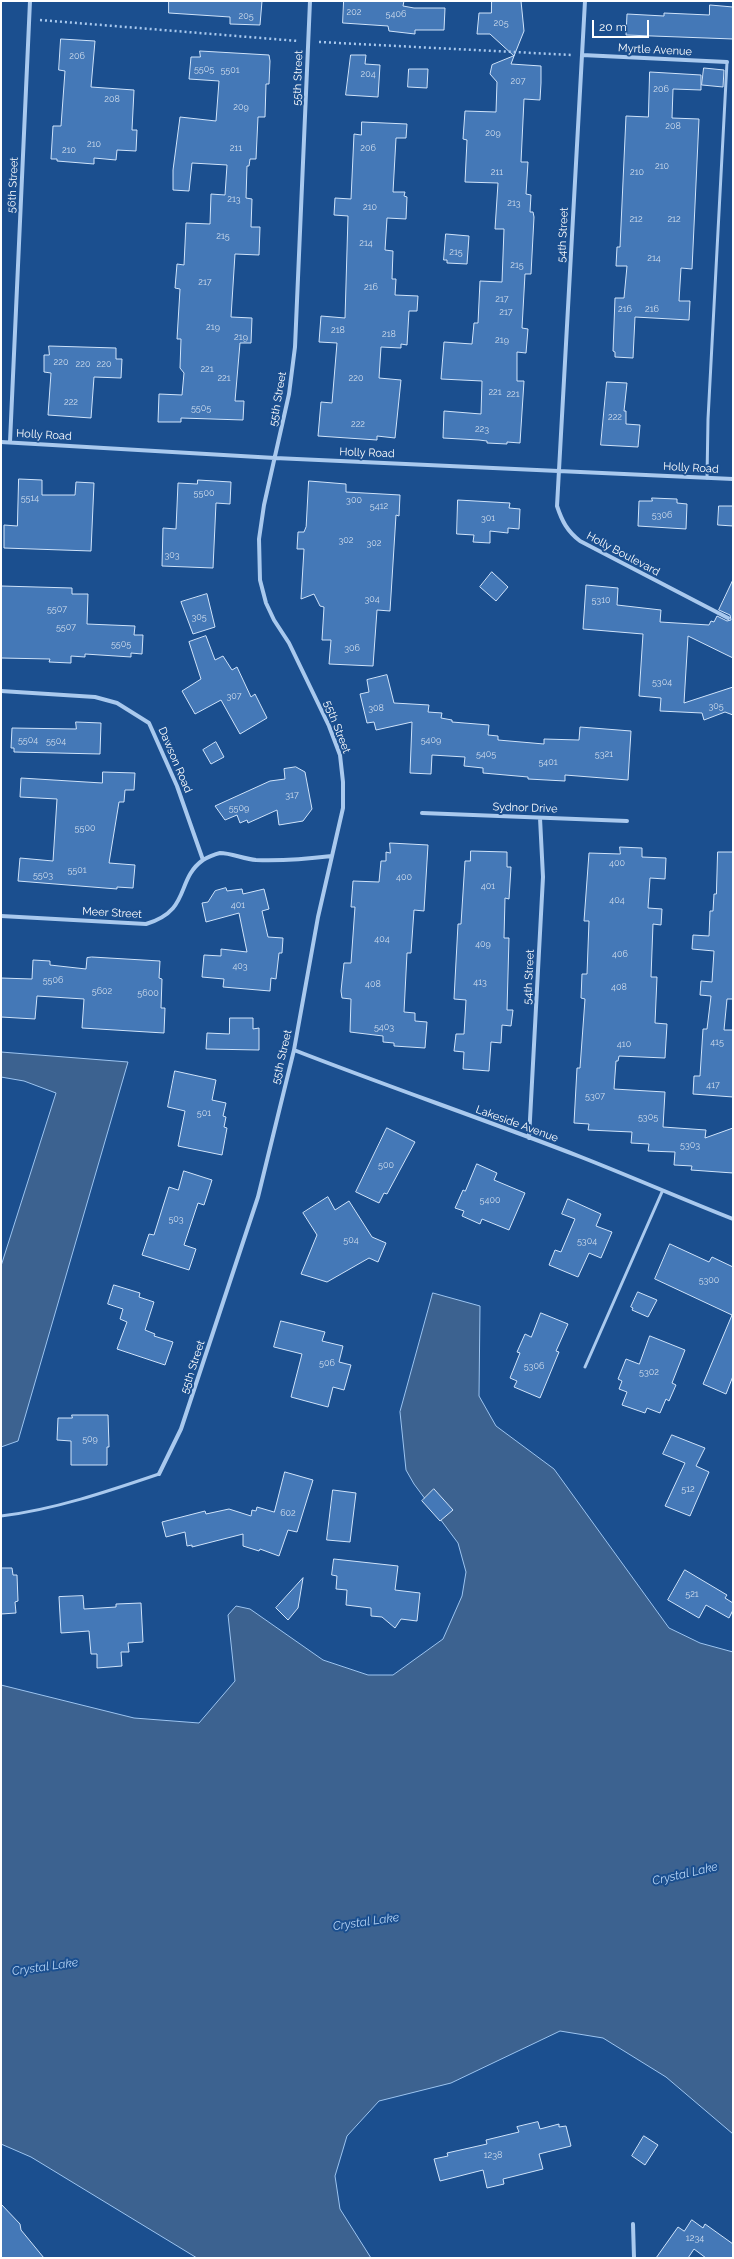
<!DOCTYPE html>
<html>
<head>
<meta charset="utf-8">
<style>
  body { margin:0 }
  #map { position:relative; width:734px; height:2259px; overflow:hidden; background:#1b4f8f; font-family:Raleway,sans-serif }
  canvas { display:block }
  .frame { position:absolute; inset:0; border:2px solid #fff; pointer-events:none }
  .scale { position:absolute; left:592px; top:20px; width:57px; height:18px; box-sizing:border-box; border:2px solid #fff; border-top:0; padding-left:5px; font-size:12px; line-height:14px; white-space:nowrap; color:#fff; -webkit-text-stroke:3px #1b4f8f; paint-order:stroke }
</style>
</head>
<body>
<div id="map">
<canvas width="734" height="2259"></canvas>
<div class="frame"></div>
<div class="scale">20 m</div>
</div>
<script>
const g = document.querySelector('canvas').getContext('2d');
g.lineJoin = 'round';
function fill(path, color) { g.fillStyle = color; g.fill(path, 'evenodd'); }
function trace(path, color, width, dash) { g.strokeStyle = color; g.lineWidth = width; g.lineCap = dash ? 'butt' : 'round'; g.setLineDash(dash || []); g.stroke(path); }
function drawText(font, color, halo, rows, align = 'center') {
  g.font = font + ' Raleway,sans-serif'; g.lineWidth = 4; g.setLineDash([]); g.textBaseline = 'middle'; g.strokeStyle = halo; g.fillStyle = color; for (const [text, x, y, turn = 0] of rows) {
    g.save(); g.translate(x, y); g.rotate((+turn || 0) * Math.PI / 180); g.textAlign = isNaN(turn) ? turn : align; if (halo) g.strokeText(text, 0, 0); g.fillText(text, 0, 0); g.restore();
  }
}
const water = new Path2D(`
  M1 1052 128 1062 18 1441 1 1447V1266L56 1093 24 1081 1 1077Z
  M433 1293 480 1306 479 1396 496 1426 554 1469 669 1628 700 1643 733 1652V2134L666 2077 603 2038 560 2031 451 2083 379 2101 347 2136 335 2176 340 2209 371 2258H197L31 2157 1 2144V1685L134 1718 199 1723 235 1681 228 1615 236 1606 250 1609 323 1660 368 1675H393L443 1639 462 1596 466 1572 458 1543 414 1484 406 1470 400 1412Z`);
fill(water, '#3c6290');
trace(water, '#9cc4f0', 1);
const building = new Path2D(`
  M169 1H262L260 25 230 24V17L169 13Z
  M344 1H404L403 6 414 8H445L444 30H415V34L389 31 388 26 343 23Z
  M492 1H521L524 31 514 56 490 34H477L479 13H491Z
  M710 5 733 7V39L626 35 627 14 664 16V13L709 15Z
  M61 39 95 41 91 87 134 90 132 130H137L136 151 117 150 116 160 94 158V164L57 161V159H51L53 126H61L65 71 59 70Z
  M200 51 269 55 270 61 269 84H266L265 117H258L256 159H250L249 166H247L246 198 252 199 251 227H260L259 255 235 254 231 317 252 318 251 343H240L235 401H244L243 420 181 418V422H158L159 394 182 395 184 373 180 368 181 339H177L180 289 175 288 177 264 184 265 186 223 210 224 211 194 225 195 227 165 192 163 189 191 173 190V170L180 117 216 121 219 81 189 79 191 57H200Z
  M351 55H366L365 64 380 65 378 97 346 95Z
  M514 56 511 64 541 66V83L540 100 524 99 521 162H528L526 194 531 195 530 212H533L534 217 531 274H525L522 328 528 329 526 353 517 352V381H524L520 443 507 442V444L487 443V441L479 440 443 438 444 411 481 414 482 381 441 379 444 342 472 344 474 323H478L480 281 502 282 504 229H495L498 183 465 182 467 140 463 139 465 111 496 112 497 82 490 74 492 65Z
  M704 68 724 70 723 87 702 85Z
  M409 69H428L427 88 408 87Z
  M650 72 701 75V90L673 89 672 118 699 119 692 269 681 268 679 301H690L689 320 635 317 633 358 615 357V352L613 351 615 298H624L627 266H616L617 247H620L626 116 648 117Z
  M362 122 407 124 406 138H396L393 192H405L404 196 407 197 406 219 387 218 385 250 393 251 392 279H396L395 295 418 296 417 311H409L407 345 401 344V348L381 347 379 378 401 380 395 438 377 436V440L318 436 321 402 332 403 337 343 319 342 321 316 345 318 348 216 334 215 335 198 351 199 354 134 361 135Z
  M446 234 469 236 467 264 447 263V260H444Z
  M49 346 116 348V359H122L121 378 94 377 91 418 48 415 51 373 44 372V355H49Z
  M607 382 627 383 624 411H626V424L640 425 638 447 601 445Z
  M19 479 42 480V495H75L76 482 94 483 91 551 4 548V525L17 526Z
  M198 480 231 482 230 504 216 503 213 568 162 566 163 528 176 529 178 483 197 484Z
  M309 481 346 484V492L400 495 399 516 396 515 390 611 377 610 373 666 329 664 331 640H322L324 607 320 606 314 594 301 599 304 549H297L298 532H304L306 527Z
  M652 498 677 499V503L687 504 686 529 638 526 639 501H652Z
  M458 500 510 503 509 508 520 509 519 529 508 528V533L490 531V543L473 542 474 535 457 534Z
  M719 506H733V526L718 525Z
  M492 572 508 587 496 601 480 587Z
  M733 580V658L688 636 684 703 733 687V715L725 712 704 720 702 713 660 711 661 698 639 696 643 634 583 629 586 585 618 588 617 605 661 610 660 622 709 625 711 621 714 622 717 616 727 621 731 620 730 615 719 610Z
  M1 586 72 588V594H88L87 624 135 626 134 635H143L142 654 131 653V657L85 654V657L71 656V663L49 662 50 659 1 658Z
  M207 594 215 627 193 634 181 602Z
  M206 636 215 660 223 656 232 670 237 667 251 697 255 694 267 718 240 734 221 700 195 714 182 691 201 679 189 642Z
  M387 675 394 703 429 705 428 712 442 713 441 718 452 720V722L489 725 488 735 498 736V740L544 744V739L579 740 580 727 631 731 628 780 565 775V781L528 779V777L483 773V768L464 766 465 757 432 755 431 774 410 773 412 722 376 730 374 722 367 723 360 694 369 692 367 680Z
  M76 722 101 723 100 754 14 752V748H11L12 728 76 729Z
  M216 742 224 757 211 764 203 750Z
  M296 767 305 772 312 809 303 821 279 825 277 810 248 823 247 820 240 823 237 815 225 820 215 806 270 781 285 779 284 769Z
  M103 772 135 773 134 790H125L124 802H119L109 863 135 865 133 888 117 887V889L18 881 20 858 53 861 57 799 20 797 21 778 102 783Z
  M390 843 428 845 424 911 414 910 411 953H407L404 1012 415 1013V1021L427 1022 425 1048 394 1046V1043L383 1042V1036L350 1032 351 999 342 998 341 991 344 963H351L355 907H351L353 881 379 882 381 861H386V852L390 853Z
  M620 847 642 848V857L666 858 665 879 650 878 648 908 662 909 661 925 653 924 651 977H657L655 1023 667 1024 665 1058 619 1056 618 1061H616L614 1089 665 1092 663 1127 706 1130 705 1138 733 1128V1173L691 1170 692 1166 674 1165 675 1152 648 1151 649 1144 631 1143 632 1132 588 1130 589 1124 574 1123 577 1068H580L585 999 581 998 582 974H587L589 921H584L589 853 620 854Z
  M471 851 507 852V867H511L509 899 505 898 504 938H509L507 1010H513L511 1026 502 1025 501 1043 491 1042 489 1071 463 1069 464 1052 454 1051 456 1034H464L466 1000 454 999 458 924H461L465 861H470Z
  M718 852H733V999H727L724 1030H733V1097L693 1094 694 1076H700L703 1029H707L711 996 700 995 701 981 712 982 714 951 692 949 693 935 709 936 710 911H713L714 894H716Z
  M226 888 227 891 242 889 243 894 264 889 269 909 262 911 268 937 283 938 282 953H279L276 979 271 978 270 991 223 987 224 979 202 977 204 955 221 956V949L247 952 239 913 206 922 202 903 208 902 215 891Z
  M92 957 160 961 159 978 162 979 161 1008H165L164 1033 82 1028 84 999 37 996 35 1019 1 1017V978L32 979 33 960 50 961V965L86 969 87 958Z
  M230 1018H253V1029L259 1028V1050L206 1049 207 1033 229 1034Z
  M175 1071 216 1080 212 1100 226 1103 223 1116 226 1117 224 1127 227 1128 222 1155 178 1146 185 1111 168 1107Z
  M387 1128 415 1142 387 1194 384 1193 379 1203 356 1192Z
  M477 1164 497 1173 494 1180 525 1193 509 1230 482 1219 480 1224 462 1216 464 1211 455 1208 463 1190 465 1191Z
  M184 1171 212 1180 204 1205 198 1203 184 1245 196 1249 189 1270 142 1255 149 1234 154 1235 169 1187 178 1190Z
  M328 1197 335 1210 349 1201 372 1237 386 1243 378 1262 369 1258 327 1282 301 1274 317 1235 303 1213Z
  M568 1199 601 1214 596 1226 612 1232 601 1258 589 1253 578 1277 549 1265 555 1250 561 1252 575 1219 562 1214Z
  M670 1244 709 1262 712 1257 733 1267V1376L726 1394 703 1384 732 1315 655 1279Z
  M114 1285 140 1293 139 1297 154 1302 145 1330 155 1334 154 1336 173 1342 165 1365 117 1349 127 1322 120 1319 123 1309 108 1304Z
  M638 1292 657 1300 648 1317 632 1310 633 1308 631 1307Z
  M541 1313 568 1324 556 1351 559 1352 540 1398 514 1387 517 1381 510 1378 520 1353 517 1352 525 1334 531 1337Z
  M281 1321 325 1332 322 1341 343 1346 339 1362 351 1365 344 1390 333 1387 328 1407 291 1397 302 1354 274 1347Z
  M650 1336 685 1350 672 1383 676 1385 669 1401 666 1399 660 1413 647 1408 645 1413 622 1405 627 1392 619 1389 622 1381 618 1379 626 1359 639 1364Z
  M72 1415H108L109 1447H107V1465H71V1441L57 1440 58 1418H72Z
  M672 1435 705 1448 696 1466 709 1472 690 1516 665 1506 685 1463 663 1454Z
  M285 1472 313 1480 297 1532 288 1530 279 1556 260 1549 259 1551 243 1546V1534L192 1547V1545L187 1546 185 1532 166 1537 162 1522 205 1511 206 1514 229 1509 251 1516 252 1510 256 1511 257 1507 274 1512Z
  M434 1489 453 1510 440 1521 422 1501Z
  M333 1490 356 1493 350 1542 327 1540Z
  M334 1559 398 1566 395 1590 420 1593 417 1621 401 1619 395 1628 382 1617 371 1616V1608L346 1605 347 1590 336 1589 337 1576 332 1575Z
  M1 1568H12L13 1575H17L18 1601 15 1602 16 1613 1 1614Z
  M685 1570 727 1595 725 1598 733 1603V1610L729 1618 706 1605 699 1618 668 1600Z
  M303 1578 298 1608 288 1620 276 1608Z
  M83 1596 84 1609 116 1607V1604L141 1603 143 1642 128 1643 129 1652H121L122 1666 97 1668V1654H91L89 1631 61 1633 59 1597Z
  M538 2122 540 2129 559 2124V2127L566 2126 571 2146 539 2154 543 2169 503 2179 504 2184 487 2188 483 2170 440 2181 434 2159 448 2156 447 2153 487 2144 486 2140 519 2132 517 2127Z
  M644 2136 658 2145 645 2165 632 2156Z
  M1 2204 20 2224 21 2230 44 2258H1Z
  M692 2220 703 2228 705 2224 733 2244V2258H706L694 2249 688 2258H656L678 2227 684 2231Z`);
fill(building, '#4478b7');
trace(building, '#cfe3fa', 1);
trace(new Path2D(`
  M40 20 298 41
  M319 42 572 55`), '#a9c9ee', 2.5, [2, 3]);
trace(new Path2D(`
  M707 478 708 419 727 62
  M585 1367 662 1192
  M1 1516C53 1510 109 1491 159 1474`), '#a9c9ee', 3);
trace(new Path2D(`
  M585 1 557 506C562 521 567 531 580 541L728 618
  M582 55 727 62
  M1 442 275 458 733 479
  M10 442 30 1
  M1 691 95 697 117 703 149 723 177 786 203 860
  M422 813 627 821
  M1 916 146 924C192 910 175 880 203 860 206 858 215 854 220 853 231 853 244 859 256 860 282 861 307 859 332 856
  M294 1050C389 1087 486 1120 581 1157 632 1177 682 1199 733 1219
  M529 1138 543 877 540 818
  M159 1474 181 1429 258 1197 294 1050 318 917 343 808V782L340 755 329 726 289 643 274 620 266 603 260 580 259 539 264 505 289 394 295 347 310 1
  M633 2224 634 2258`), '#a9c9ee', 4);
drawText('9px', '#d0dded', null, [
  ["202",354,12],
  ["5406",396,14],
  ["205",246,16],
  ["205",501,23],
  ["206",77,56],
  ["5505",204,69],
  ["5501",230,70],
  ["204",368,74],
  ["207",518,81],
  ["206",661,89],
  ["208",112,99],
  ["209",241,107],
  ["208",673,126],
  ["209",493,133],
  ["210",94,144],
  ["211",236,148],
  ["206",368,148],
  ["210",69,150],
  ["210",662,166],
  ["211",497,172],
  ["210",637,172],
  ["213",234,199],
  ["213",514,203],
  ["210",370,207],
  ["212",636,219],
  ["212",674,219],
  ["215",223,236],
  ["214",366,243],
  ["215",456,252],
  ["214",654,258],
  ["215",517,265],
  ["217",205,282],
  ["216",371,287],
  ["217",502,299],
  ["216",625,309],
  ["216",652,309],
  ["217",506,312],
  ["219",213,327],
  ["218",338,330],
  ["218",389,334],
  ["219",241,337],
  ["219",502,340],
  ["220",61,362],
  ["220",83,364],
  ["220",104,364],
  ["221",207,369],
  ["221",224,378],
  ["220",356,378],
  ["221",495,392],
  ["221",513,394],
  ["222",71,402],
  ["5505",201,408],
  ["222",615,417],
  ["222",358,424],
  ["223",482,429],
  ["5500",204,493],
  ["5514",30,498],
  ["300",354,500],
  ["5412",379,506],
  ["5306",662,515],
  ["301",488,518],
  ["302",346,540],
  ["302",374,543],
  ["303",172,555],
  ["304",372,599],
  ["5310",601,600],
  ["5507",57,609],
  ["305",199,617],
  ["5507",66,627],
  ["5505",121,644],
  ["306",352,648],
  ["5304",662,682],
  ["307",234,696],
  ["305",716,706],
  ["308",376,708],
  ["5504",28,740],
  ["5409",431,740],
  ["5504",56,741],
  ["5405",486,754],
  ["5321",604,754],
  ["5401",548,762],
  ["317",292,795],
  ["5509",239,808],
  ["5500",85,828],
  ["400",617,863],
  ["5501",77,870],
  ["5503",43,875],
  ["400",404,877],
  ["401",488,886],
  ["404",617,900],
  ["401",238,905],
  ["404",382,939],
  ["409",483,944],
  ["406",620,954],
  ["403",240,966],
  ["5506",53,980],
  ["413",480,982],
  ["408",373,984],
  ["408",619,987],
  ["5602",102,991],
  ["5600",148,993],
  ["5403",384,1027],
  ["415",717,1042],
  ["410",624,1044],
  ["417",713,1085],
  ["5307",595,1096],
  ["501",204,1113],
  ["5305",648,1117],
  ["5303",690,1145],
  ["500",386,1165],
  ["5400",490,1200],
  ["503",176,1219],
  ["504",351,1240],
  ["5304",587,1241],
  ["5300",709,1280],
  ["506",327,1363],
  ["5306",534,1366],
  ["5302",649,1372],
  ["509",90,1439],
  ["512",688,1489],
  ["602",288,1513],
  ["521",692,1594],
  ["1238",493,2155],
  ["1234",695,2238]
]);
drawText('11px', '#fff', '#1b4f8f', [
  ["Myrtle Avenue",655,50,3],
  ["55th Street",298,78,-88],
  ["56th Street",13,185,-87],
  ["54th Street",563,235,-87],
  ["55th Street",278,399,-80],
  ["Holly Road",44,435,3],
  ["Holly Road",367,453,2],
  ["Holly Road",691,468,3],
  ["Holly Boulevard",623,554,28],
  ["55th Street",337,727,69],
  ["Dawson Road",175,760,67],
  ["Sydnor Drive",525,808,2],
  ["Meer Street",112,913,3],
  ["54th Street",529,977,-87],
  ["55th Street",282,1057,-77],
  ["Lakeside Avenue",517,1124,20],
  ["55th Street",193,1367,-72]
]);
drawText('italic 12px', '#b5d3f5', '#1b4f8f', [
  ["Crystal Lake",685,1874,-13],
  ["Crystal Lake",366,1922,-8],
  ["Crystal Lake",45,1967,-8]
]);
</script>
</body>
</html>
